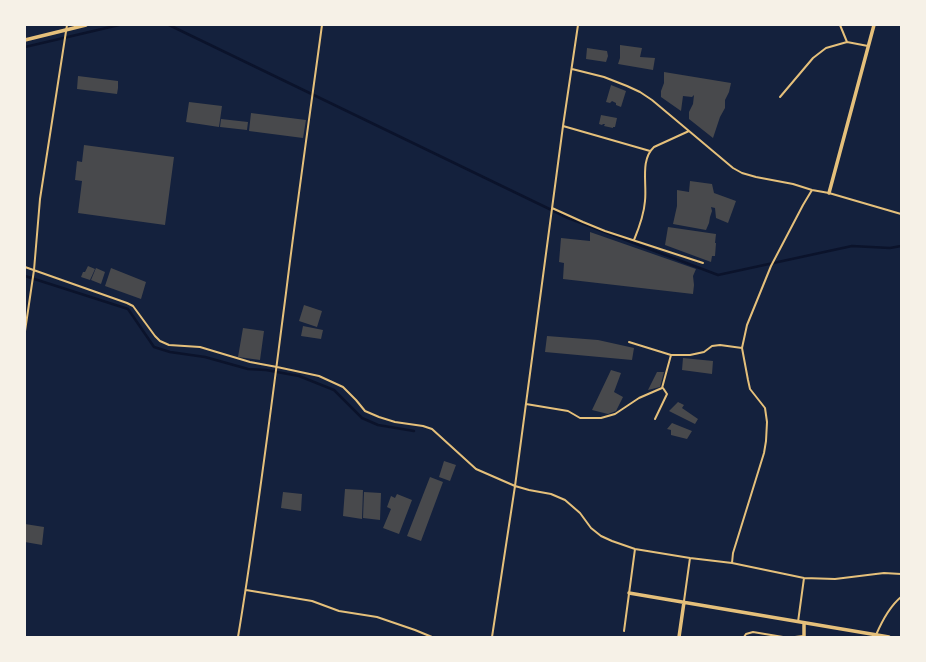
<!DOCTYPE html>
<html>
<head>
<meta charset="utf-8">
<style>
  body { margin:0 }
  #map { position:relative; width:926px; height:662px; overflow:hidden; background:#14213d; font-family:"Exo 2",sans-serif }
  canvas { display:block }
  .frame { position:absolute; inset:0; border:26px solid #f6f1e7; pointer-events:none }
</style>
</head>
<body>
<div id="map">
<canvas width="926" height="662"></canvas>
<div class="frame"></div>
</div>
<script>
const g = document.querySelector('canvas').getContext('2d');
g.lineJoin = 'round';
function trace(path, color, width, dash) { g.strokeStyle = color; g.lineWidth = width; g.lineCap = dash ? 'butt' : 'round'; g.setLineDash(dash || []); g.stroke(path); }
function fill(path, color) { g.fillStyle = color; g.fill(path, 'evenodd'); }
trace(new Path2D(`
  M169 25 568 218 718 275 852 246 890 248 901 246
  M25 47 119 25
  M25 276 128 309 154 347 170 352 205 357 248 369 266 370 299 376 334 390 362 418 378 425 414 431`), '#0b132b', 2.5);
fill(new Path2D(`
  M620 45 642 48 640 57 655 58 653 70 618 64 620 58Z
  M587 48 607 51 608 56 606 62 586 59Z
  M664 72 731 83 729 92 725 100V108L720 117 713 138 689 119V112L693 104 694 95 692 97 683 96 681 111 661 97V91L664 83Z
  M78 76 118 81V88L117 94 77 89Z
  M611 85 626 91 621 107 616 105V103L612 101 610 103 606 102Z
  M189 102 222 106 219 127 186 122Z
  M251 113 306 120 303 138 249 131Z
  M601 115 617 118 615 127H613V128L604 126 605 124H603L602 125 599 124Z
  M221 119 248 122 247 130 220 127Z
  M84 145 174 157 165 225 78 213 82 181 75 180 77 161 82 162Z
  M690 181 712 184 714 193 736 201 728 223 716 218 715 208 711 207 712 211 710 217 709 223 706 230 673 224 677 206V190L689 192Z
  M668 227 716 234 715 243H716L715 256H712L711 262 665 245Z
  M590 232 696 269 693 276 694 285 693 294 563 279 564 263 559 262 561 238 590 241Z
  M88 266 95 269 90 280 81 277 83 272H85Z
  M96 268 105 272 101 284 91 280Z
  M111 268 146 282 141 299 105 286Z
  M304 305 322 311 317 327 299 321Z
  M303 326 323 330 321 339 301 336Z
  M243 328 264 331 260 360 238 357Z
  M547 336 598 340 634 348 632 360 545 352Z
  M683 358 713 361 712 374 682 370Z
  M611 370 621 373 614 392 623 397 616 411 608 414 592 410Z
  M657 372H664L660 387 648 390Z
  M678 402 684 405 682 408 698 419 695 424 669 411Z
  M672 423 692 431 687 439 671 435V430L667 429Z
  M444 461 456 465 450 481 439 477Z
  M430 477 443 482 421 541 407 536Z
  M345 489 363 490 362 519 343 516Z
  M283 492 302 494 301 511 281 508Z
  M364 492 381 493 380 520 363 518Z
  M397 494 412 500 399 534 383 528 391 509 387 507 391 496 395 498Z
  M25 524 44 527 42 545 25 542Z`), '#48494c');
trace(new Path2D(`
  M840 25 847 42
  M572 69 604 77 627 86 640 92 652 100 689 131 733 168 742 173 756 177 793 184 812 190 829 193 901 214
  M780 97 813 58 826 48 847 42 868 46
  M563 126 650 151
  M552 208 583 222 605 231 703 263
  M634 240C639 228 644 214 645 201 647 183 640 160 654 147L689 131
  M25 267 127 303 133 306 155 336 160 341 169 345 200 347 250 362 277 367 319 376 343 387 356 400 365 411 379 417 395 422 423 426 432 429 476 469 515 486 529 490 551 494 565 500 580 513 591 528 601 536 612 541 635 549 690 558 732 563 804 578 835 579 884 573 901 574
  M25 331 34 270 40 199 67 25
  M629 342 671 355
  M526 404 568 411 580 418H601L615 414 639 398 662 388 671 355H690L704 352 712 346 720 345 742 348
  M655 419 667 394 663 388
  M732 563 733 553 764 453 766 441 767 422 765 408 750 389 748 380 742 348 747 325 771 266 803 205 812 190
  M246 590 312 601 339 611 377 617 415 630 432 637
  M684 601 690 558
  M798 622 804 578
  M624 631 635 549
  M876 635C882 621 889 607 901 597
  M238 637C257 523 271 408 286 293 297 203 310 114 322 25
  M492 637 515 486 563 126 578 25
  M744 637 746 634 753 632 783 637
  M795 637 803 636`), '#e5c07b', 2);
trace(new Path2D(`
  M25 40 86 25
  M829 193 874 25
  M629 593 889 637
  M804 623V637
  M679 637 684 602`), '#e5c07b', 3.5);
</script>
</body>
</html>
